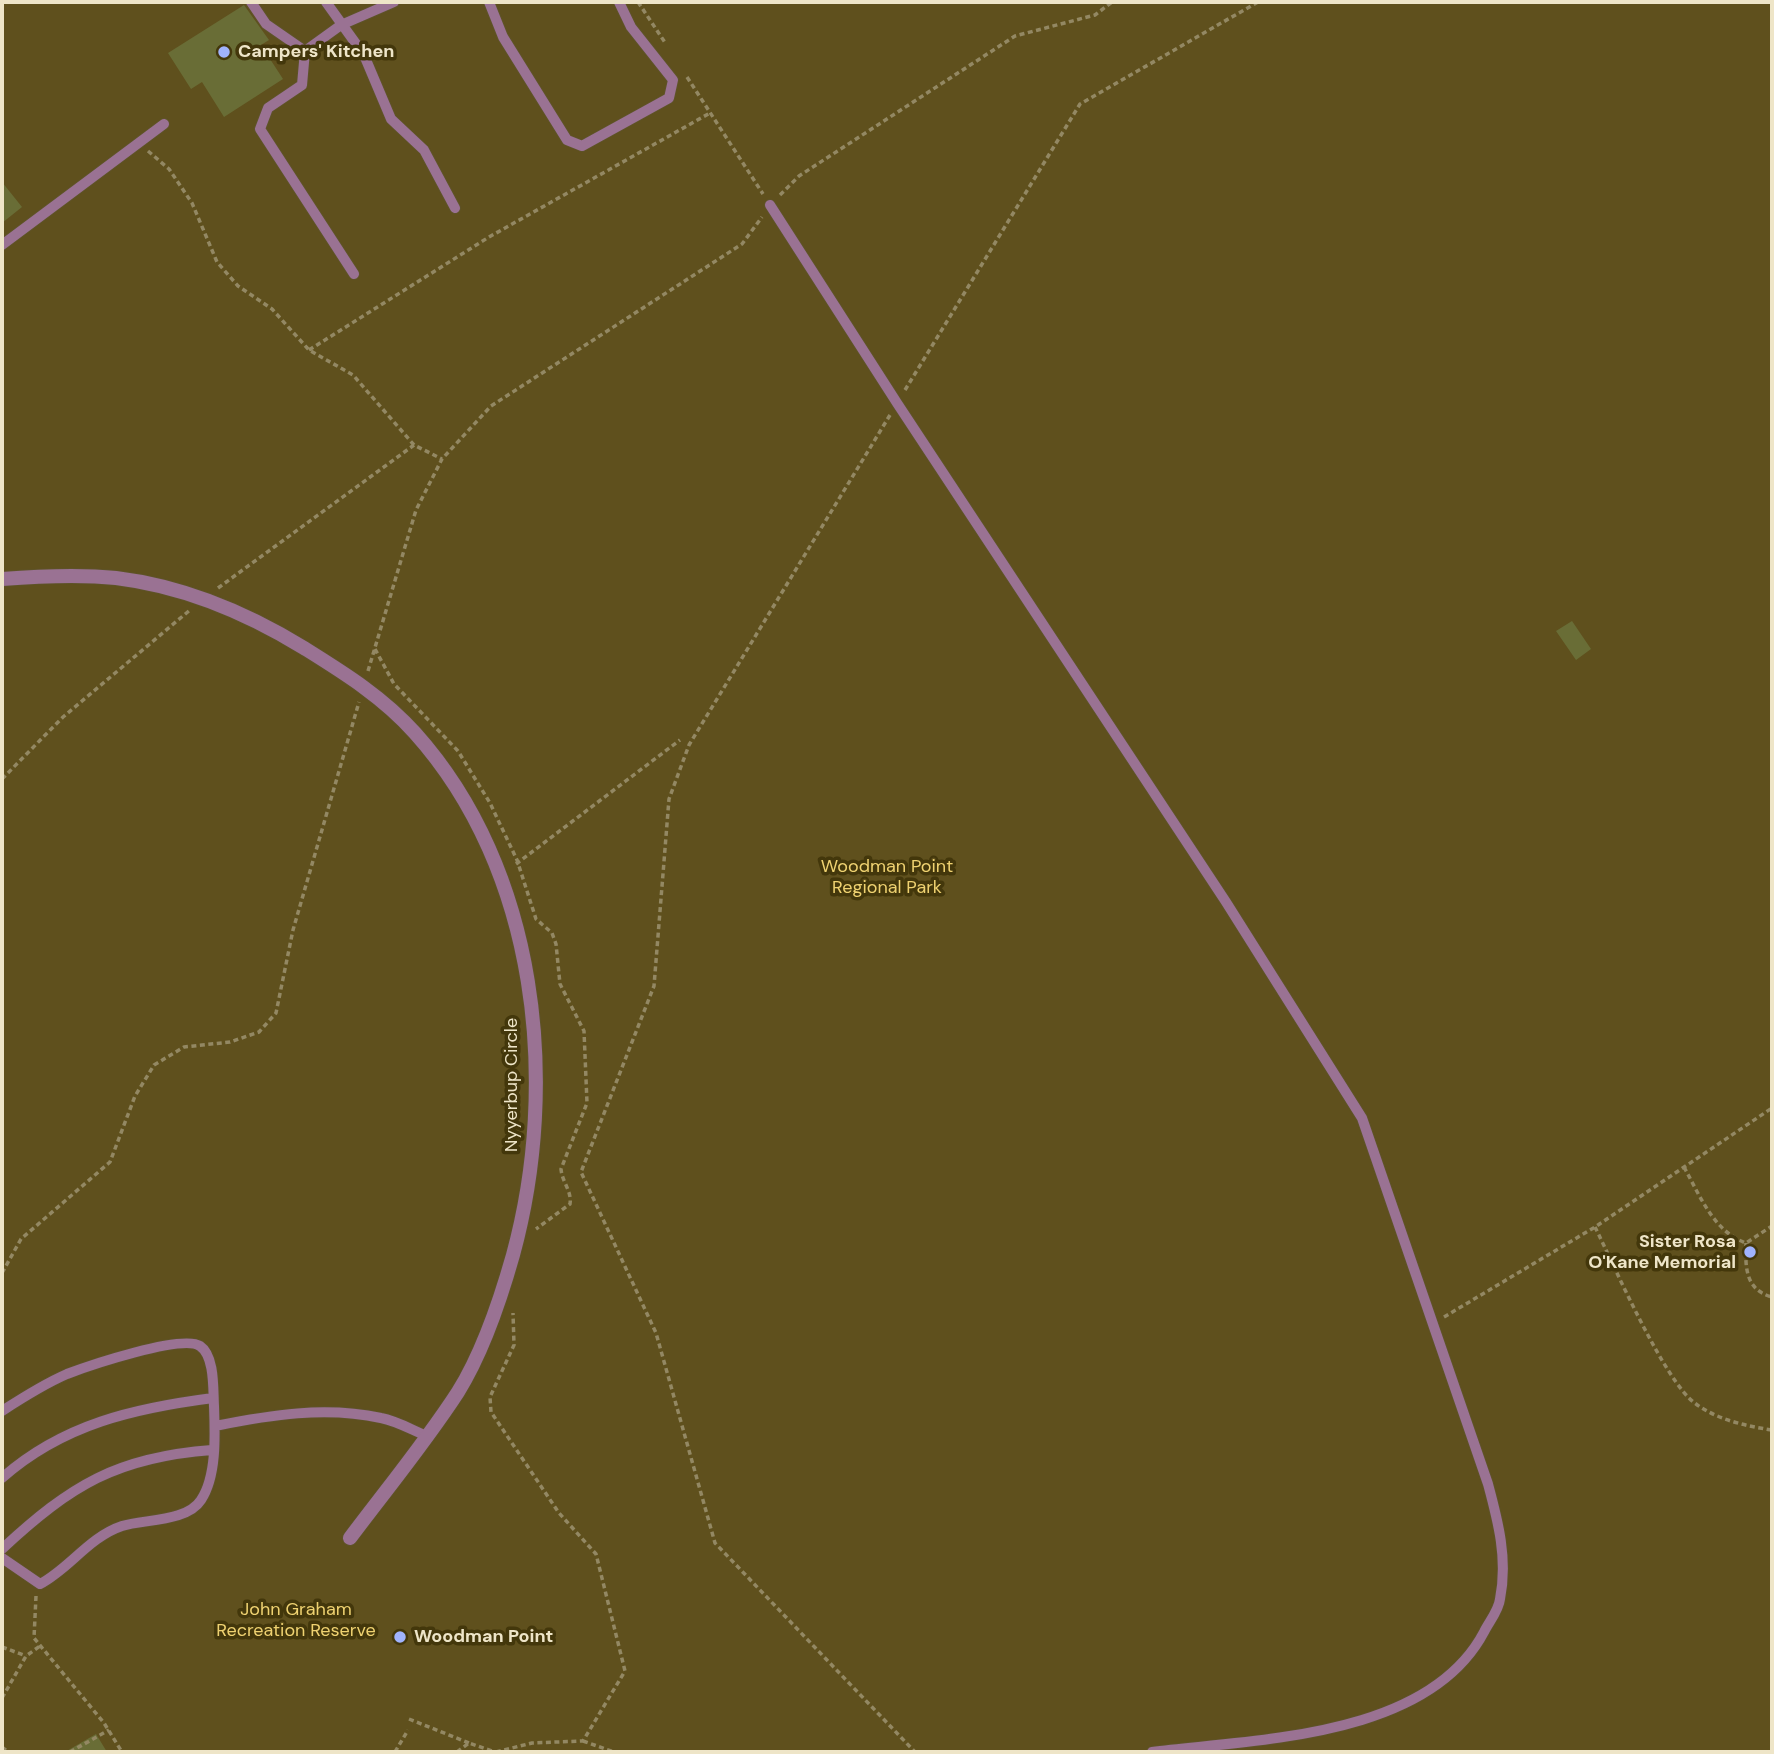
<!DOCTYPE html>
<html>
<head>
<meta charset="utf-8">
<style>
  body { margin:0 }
  #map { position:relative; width:1774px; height:1754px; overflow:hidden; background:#43370b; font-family:"DM Sans",sans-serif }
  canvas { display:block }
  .frame { position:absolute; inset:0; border:4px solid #eee5c8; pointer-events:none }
</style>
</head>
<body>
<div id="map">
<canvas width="1774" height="1754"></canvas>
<div class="frame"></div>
</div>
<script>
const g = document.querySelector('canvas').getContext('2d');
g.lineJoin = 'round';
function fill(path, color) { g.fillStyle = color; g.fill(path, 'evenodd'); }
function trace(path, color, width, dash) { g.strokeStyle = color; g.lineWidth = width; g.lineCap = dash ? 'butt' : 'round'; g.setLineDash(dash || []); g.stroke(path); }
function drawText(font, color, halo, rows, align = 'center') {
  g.font = font + ' "DM Sans",sans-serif'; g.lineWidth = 7; g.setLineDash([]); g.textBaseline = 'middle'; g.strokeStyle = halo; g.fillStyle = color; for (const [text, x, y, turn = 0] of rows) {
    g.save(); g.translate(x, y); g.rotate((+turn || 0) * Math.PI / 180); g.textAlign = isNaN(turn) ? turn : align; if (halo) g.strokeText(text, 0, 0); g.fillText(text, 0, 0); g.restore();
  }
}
fill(new Path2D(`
  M2 2H1772V1752H2Z`), '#5f501d');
fill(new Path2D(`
  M244 5 269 40 261 45 283 79 224 117 202 82 191 89 168 53Z
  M2 182 22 207 2 223Z
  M1572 621 1591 649 1576 660 1556 631Z
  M96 1734 107 1752H65Z`), '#696d36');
const service = new Path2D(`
  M251 2 266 24 305 51 341 25 394 2
  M326 2 364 55 391 119 424 150 455 208
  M489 2 503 37 567 140 582 146 669 98 673 80 631 27 619 2
  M305 51 302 85 268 108 260 129 354 274
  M770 205 897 403 1226 902 1362 1118 1488 1484C1498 1521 1508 1559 1500 1599 1499 1610 1489 1622 1484 1632 1428 1738 1257 1739 1152 1752
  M2 245 164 124
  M2 1411C22 1398 44 1384 67 1374 88 1366 182 1334 200 1346 215 1356 213 1390 214 1406 215 1434 217 1476 201 1500 187 1522 144 1519 122 1526 89 1537 69 1569 40 1584L2 1558
  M215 1426C270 1415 325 1406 381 1418 397 1421 412 1430 427 1436
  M2 1478C63 1424 135 1408 213 1398
  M2 1549C71 1485 117 1457 212 1450`);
const minor = new Path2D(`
  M2 579C40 576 78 574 116 578 182 586 247 613 304 648 344 673 383 697 415 733 538 870 560 1083 513 1255 500 1301 483 1352 458 1392 425 1443 386 1490 350 1538`);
trace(service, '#5e5329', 12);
trace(minor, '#5e5329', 16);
trace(new Path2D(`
  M638 2 666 44
  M687 77 763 194
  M148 151 169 169 192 203 217 262 238 286 272 309 309 350 353 375 414 445 442 459
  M780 195 799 176 1015 36 1095 15 1112 2
  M309 350 489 237 710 113
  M905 390 1080 104 1258 2
  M890 415 689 745 669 799 654 986 581 1172 656 1333 715 1543 915 1752
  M218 588 414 445
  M375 649 394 684 458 751 490 803 517 860 536 919 552 933 556 944 560 984 584 1031 587 1103 561 1169C562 1182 572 1191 570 1204L536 1229
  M368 671 416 510 442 459 491 406 742 244 762 217
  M2 779 63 717 190 610
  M516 864 680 740
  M1684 1167C1700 1196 1714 1232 1746 1243L1772 1226
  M1595 1227C1614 1265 1665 1383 1696 1404 1718 1420 1746 1426 1772 1430
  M1746 1243C1745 1269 1746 1290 1772 1297
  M2 1273 21 1239 110 1162 135 1096 154 1065 184 1047 230 1042 259 1032 276 1013 293 930 359 702
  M1444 1317 1595 1227 1772 1108
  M36 1596 34 1638 104 1723 122 1752
  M2 1647 26 1656
  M2 1698 26 1656 40 1646
  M409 1719 469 1743
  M583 1741 614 1752
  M2 1747 8 1752
  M70 1752 109 1730
  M395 1752 408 1730
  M457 1752 469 1743 495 1752
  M496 1752 532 1743 583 1741 625 1671 596 1554 559 1513 491 1412 490 1397 514 1345 513 1313`), '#938863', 3.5, [5, 3.5]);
trace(service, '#9a7293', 10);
trace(minor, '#9a7293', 14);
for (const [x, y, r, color] of [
  [224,52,7,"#a0b3fd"],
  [1750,1252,7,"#a0b3fd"],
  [400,1637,7,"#a0b3fd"]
]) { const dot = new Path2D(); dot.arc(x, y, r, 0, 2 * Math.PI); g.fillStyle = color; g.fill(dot); trace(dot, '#43370b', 2.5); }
drawText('bold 18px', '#eee5c8', '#43370b', [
  ["Campers' Kitchen",238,52],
  ["Sister Rosa",1736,1242,"right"],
  ["O'Kane Memorial",1736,1263,"right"],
  ["Woodman Point",414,1637]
], 'left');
drawText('18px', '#efd271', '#43370b', [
  ["Woodman Point",887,867],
  ["Regional Park",887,888],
  ["John Graham",296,1610],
  ["Recreation Reserve",296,1631]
]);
drawText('18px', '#eee5c8', '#43370b', [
  ["Nyyerbup Circle",512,1085,-90]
]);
</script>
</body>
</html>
